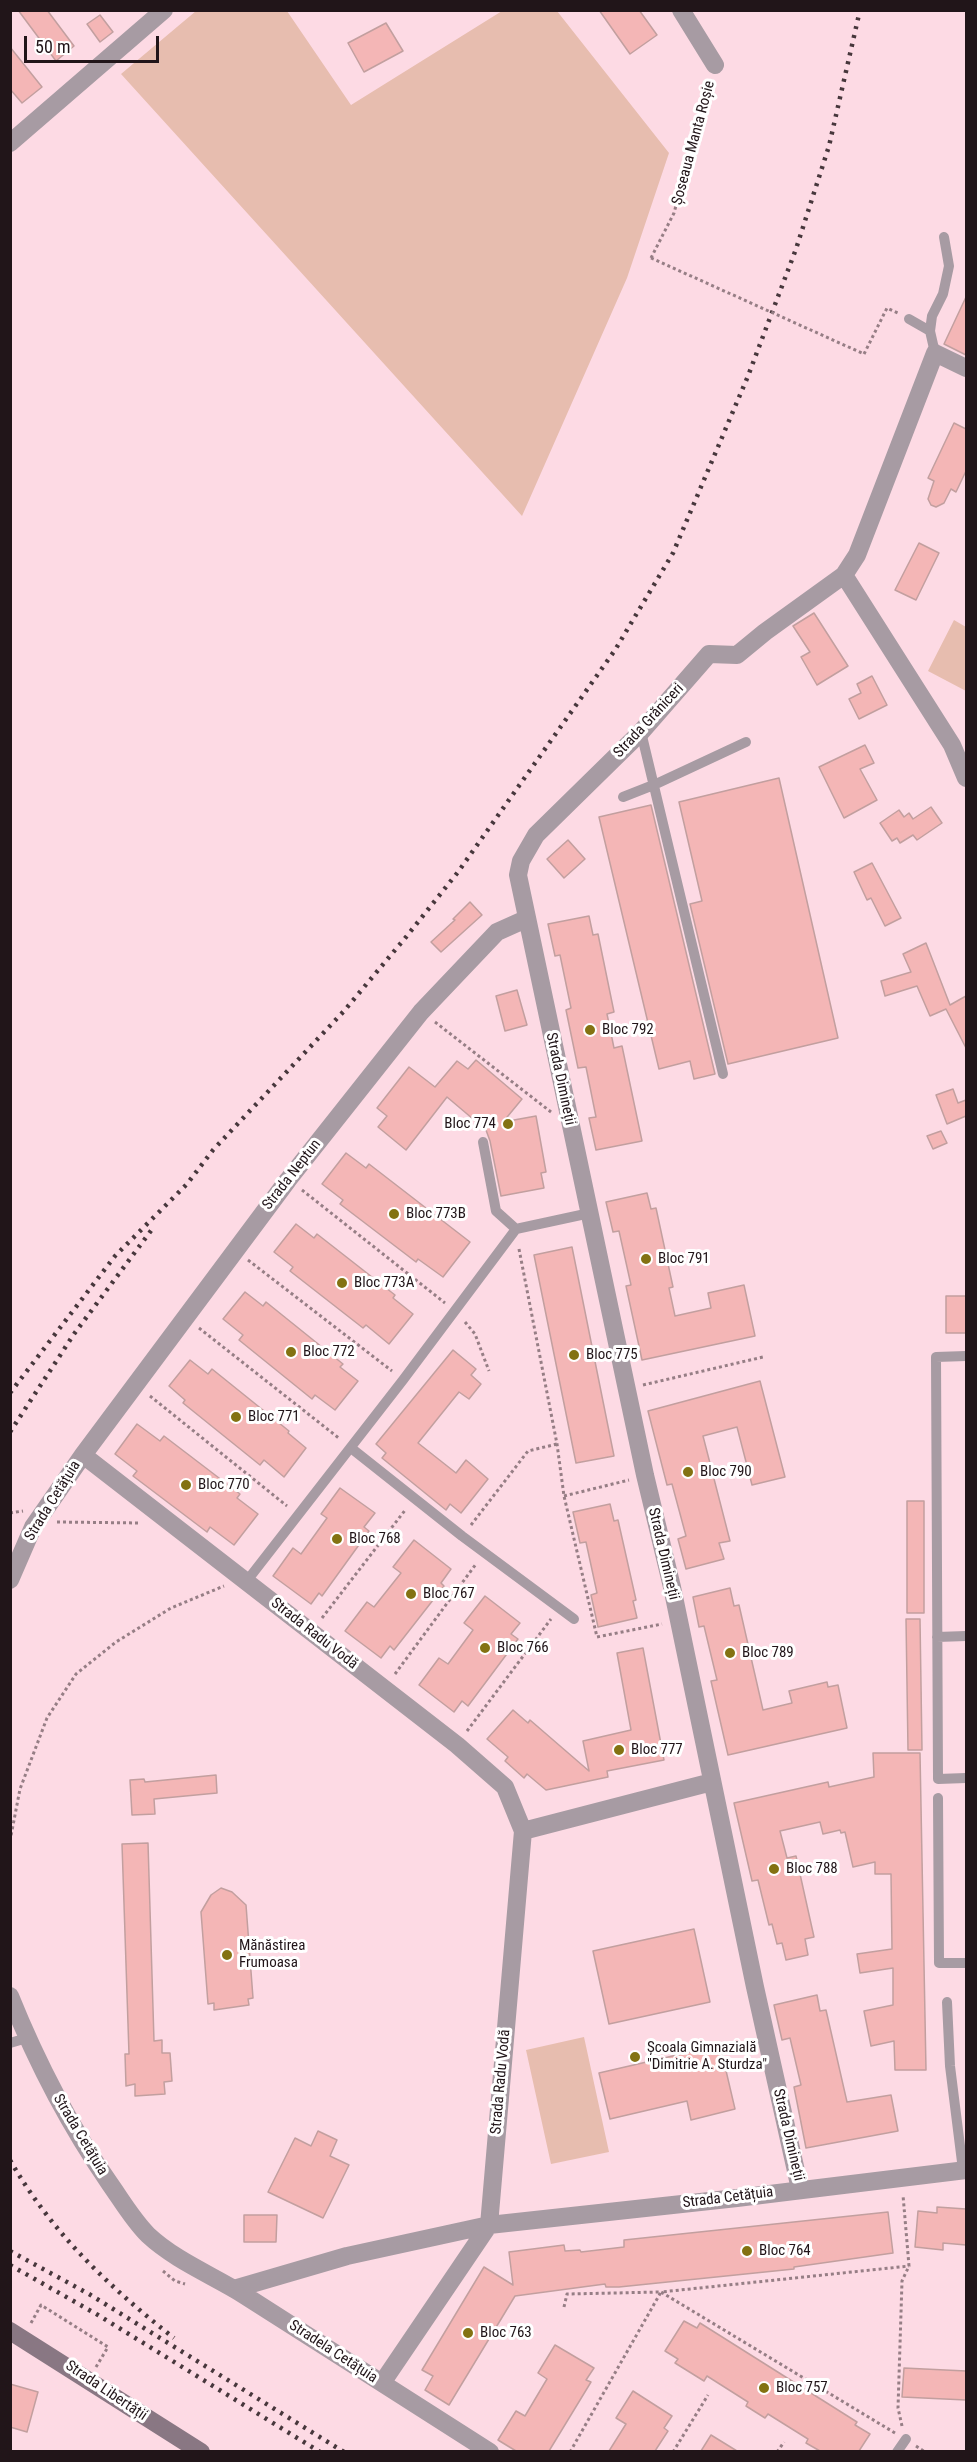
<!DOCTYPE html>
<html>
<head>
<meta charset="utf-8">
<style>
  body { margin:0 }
  #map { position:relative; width:977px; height:2462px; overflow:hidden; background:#fddae4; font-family:"Roboto Condensed",sans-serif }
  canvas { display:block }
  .frame { position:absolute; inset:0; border:12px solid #211519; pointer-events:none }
  .scale { position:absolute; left:24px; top:36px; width:135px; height:27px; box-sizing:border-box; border:3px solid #211519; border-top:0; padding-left:8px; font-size:18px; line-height:21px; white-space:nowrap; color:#211519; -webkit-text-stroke:4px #fff; paint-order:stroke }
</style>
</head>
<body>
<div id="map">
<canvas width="977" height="2462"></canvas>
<div class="frame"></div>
<div class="scale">50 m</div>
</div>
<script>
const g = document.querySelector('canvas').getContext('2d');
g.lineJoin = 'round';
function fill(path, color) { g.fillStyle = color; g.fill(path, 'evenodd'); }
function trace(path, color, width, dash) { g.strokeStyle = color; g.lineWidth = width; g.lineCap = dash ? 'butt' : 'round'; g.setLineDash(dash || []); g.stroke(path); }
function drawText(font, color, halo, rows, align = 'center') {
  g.font = font + ' "Roboto Condensed",sans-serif'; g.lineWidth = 6; g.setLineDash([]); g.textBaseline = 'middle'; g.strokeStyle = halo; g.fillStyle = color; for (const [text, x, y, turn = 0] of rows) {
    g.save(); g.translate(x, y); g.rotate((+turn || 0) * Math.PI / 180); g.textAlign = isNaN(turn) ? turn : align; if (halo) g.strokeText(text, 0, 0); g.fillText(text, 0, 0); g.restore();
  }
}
fill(new Path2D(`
  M196 11H287L351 105 502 11H557L669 153 627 278 522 516 121 74Z
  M954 620 966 627V691L928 671Z
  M584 2037 609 2152 551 2164 526 2050Z`), '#e7bdaf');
const building = new Path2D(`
  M18 10H47L74 46 56 61Z
  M599 10H639L657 35 630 54Z
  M100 15 113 32 100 42 87 24Z
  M386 23 403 51 364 72 348 43Z
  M10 47 42 87 22 103 10 89Z
  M966 297V355L944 344Z
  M954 423 966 429V471L956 492 951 489 944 503 936 507 931 505 928 499 934 481 928 478Z
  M919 543 939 553 916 600 895 590Z
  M814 613 848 666 817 685 801 657 810 652 793 626Z
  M872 676 887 705 859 719 849 699 861 693 857 684Z
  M865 745 874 763 860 769 877 800 844 818 819 767Z
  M779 778 838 1038 728 1064 690 904 702 901 679 802Z
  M651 805 715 1074 694 1079 690 1061 659 1069 599 817Z
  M931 807 942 823 917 840 913 835 900 843 897 838 892 841 880 823 899 810 904 817 909 813 913 819Z
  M568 840 585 859 564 878 547 859Z
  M872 863 901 918 885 926 871 898 867 900 854 872Z
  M470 902 482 915 441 952 431 942 455 920 453 919Z
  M589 916 593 935 598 934 614 1012 607 1014 614 1048 622 1046 642 1141 596 1150 589 1118 596 1117 586 1067 578 1068 566 1010 571 1008 560 955 555 956 548 924Z
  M926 943 950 1005 966 996V1048L946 1009 930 1016 917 986 885 996 881 981 911 972 903 954Z
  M517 990 527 1025 505 1031 496 996Z
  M476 1060 522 1099 503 1122 536 1116 546 1172 541 1173 544 1188 501 1196 490 1141 486 1130 447 1097 406 1150 378 1127 387 1116 377 1108 409 1067 435 1087 457 1061 468 1069Z
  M953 1089 958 1103 966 1100V1116L947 1124 936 1095Z
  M941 1131 947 1143 933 1149 927 1136Z
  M346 1153 366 1168 369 1164 470 1242 443 1277 418 1259 416 1262 340 1204 343 1200 322 1184Z
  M647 1193 651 1209 656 1208 673 1287 669 1288 675 1316 711 1308 708 1293 744 1285 755 1336 642 1360 626 1286 631 1285 619 1231 613 1232 606 1202Z
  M296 1224 314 1238 317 1234 395 1295 393 1298 413 1314 389 1344 366 1325 363 1328 290 1271 293 1267 274 1252Z
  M572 1247 614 1456 576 1463 534 1255Z
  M245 1292 263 1306 266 1302 343 1364 340 1367 358 1381 335 1410 315 1395 312 1399 239 1340 243 1335 223 1319Z
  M946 1296H966V1333H946Z
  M453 1350 476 1369 471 1375 481 1384 469 1399 459 1392 418 1443 456 1473 466 1460 488 1479 461 1513 450 1504 446 1510 382 1458 386 1453 376 1444Z
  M190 1360 208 1374 212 1369 289 1431 288 1433 306 1448 284 1477 264 1460 260 1465 183 1403 185 1400 169 1386Z
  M760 1381 785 1477 752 1485 737 1427 703 1436 730 1541 719 1543 724 1559 686 1569 678 1539 686 1536 672 1484 667 1485 648 1411Z
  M137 1424 160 1441 164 1436 240 1494 237 1498 258 1514 234 1545 210 1527 207 1532 133 1476 137 1471 115 1454Z
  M340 1488 375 1513 364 1527 369 1531 322 1596 319 1593 311 1604 273 1576 293 1548 301 1554 327 1518 321 1514Z
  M907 1501H924V1613H907Z
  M610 1504 614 1521 618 1520 636 1600 633 1601 637 1618 598 1627 591 1595 597 1593 586 1542 580 1543 573 1512Z
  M414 1540 451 1569 441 1583 444 1586 394 1650 390 1646 381 1658 345 1631 367 1602 374 1607 401 1573 393 1567Z
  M730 1588 734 1606 739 1605 763 1710 792 1703 789 1691 827 1682 828 1687 838 1685 847 1728 728 1755 711 1681 717 1680 704 1626 699 1627 693 1597Z
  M485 1596 520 1623 511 1634 518 1639 468 1706 462 1701 454 1712 419 1685 439 1658 448 1664 473 1630 464 1623Z
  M906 1619H920L922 1750H908Z
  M643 1648 664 1760 607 1771 608 1777 546 1790 527 1774 524 1778 505 1761 508 1757 487 1739 513 1710 528 1723 530 1720 589 1771 583 1741 631 1730 617 1653Z
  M873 1753H920L926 2070H895L894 2041 871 2046 864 2011 893 2005V1968L860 1973 857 1954 892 1949 891 1874H875V1862L853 1867 845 1832 841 1833 840 1830 823 1834 820 1822 780 1831 787 1858 796 1856 814 1937 805 1939 808 1955 786 1960 782 1943 777 1944 772 1924 769 1925 758 1880 752 1881 734 1803 828 1782 829 1787 874 1777Z
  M216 1775 217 1793 154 1799 155 1814 132 1815 130 1780 144 1779 145 1782Z
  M148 1843 154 2041 162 2040V2053H170L172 2081 164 2082 165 2094 135 2096V2084L126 2086 125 2054H129L122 1844Z
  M221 1888 232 1892 246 1905 253 1998 248 1999 249 2005 214 2010V2003L208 2004 201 1912 211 1895Z
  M694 1929 710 2002 609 2024 593 1951Z
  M817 1995 820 2011 826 2010 847 2102 891 2095 898 2131 806 2148 794 2087 801 2085 790 2038 782 2040 774 2005Z
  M720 2045 735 2109 691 2120 687 2101 610 2119 599 2073Z
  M318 2131 337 2140 330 2156 349 2165 323 2218 268 2192 295 2138 311 2146Z
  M937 2207 966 2209V2245L943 2243V2250L915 2247 918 2211 937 2213Z
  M888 2212 893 2253 794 2267V2269L619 2287H606L605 2284 515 2296 449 2405 425 2390 433 2376 422 2370 484 2267 513 2285 509 2252 564 2245 565 2251 580 2250 581 2252 624 2247V2240Z
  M244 2215H277L276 2242H244Z
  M684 2321 697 2328 700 2323 857 2422 855 2425 870 2434 859 2451H820L806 2443 808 2439 768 2414 765 2418 746 2406 748 2402 707 2376 704 2381 675 2363 678 2359 665 2351Z
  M555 2345 594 2368 586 2380 591 2382 549 2451H516L498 2440 516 2411 525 2416 547 2379 538 2373Z
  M904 2368 966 2371V2400L902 2397Z
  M10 2384 38 2392 27 2432 10 2427Z
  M633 2391 672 2416 664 2428 668 2431 655 2451H609L626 2424 616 2418Z
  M711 2435 737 2451H701Z`);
fill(building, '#f4b6b6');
trace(building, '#c29f9f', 1.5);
trace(new Path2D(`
  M651 258 674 213 710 81
  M864 354 887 308 898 313
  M435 1022 551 1112
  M302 1190 445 1303
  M519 1249 557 1444 564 1496 597 1637 662 1624
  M248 1260 392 1371
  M465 1322 475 1334 489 1371
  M199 1328 340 1439
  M643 1385 763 1357
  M150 1396 287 1506
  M564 1496 629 1480
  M10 1513 23 1511
  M57 1522 140 1523
  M471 1525 528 1451 557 1444
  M322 1618 406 1509
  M395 1674 476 1564
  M467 1731 551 1619
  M10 1841 20 1789 47 1718 76 1674 116 1642 171 1608 224 1586
  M163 2271 175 2281 185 2284
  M564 2307 567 2294 661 2292
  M31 2323 41 2305 108 2347 96 2367
  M902 2426 898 2408 902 2281 909 2266 903 2195
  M895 2433 661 2292 909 2266
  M916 2446 925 2452
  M570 2452 661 2292
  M673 2452 708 2395
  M777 2452 784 2442`), '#967e85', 3, [3, 3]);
trace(new Path2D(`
  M909 319 930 331
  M935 353 930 331 932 316 943 294 949 266 944 237
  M641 732 723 1074
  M623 797 656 784 746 742
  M483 1142 496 1211 516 1229
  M966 1356 936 1357 938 1779 966 1778
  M351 1448 462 1536 574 1619
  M246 1582 403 1380 516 1229 590 1213
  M937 1637 966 1636
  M938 1798 939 1963H966
  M947 2002 950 2066 963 2170
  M10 2043 27 2038
  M897 2452 906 2439`), '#a79ba3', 10);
trace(new Path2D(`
  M681 10 715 65
  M10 143 164 10
  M844 575 952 745 966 778
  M83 1455 457 1745 505 1787 523 1831 489 2225 382 2383
  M10 1580 33 1527 83 1455 288 1180 421 1012 497 932 526 919
  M523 1831 712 1782
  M10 1996C37 2063 69 2125 110 2184 122 2201 133 2220 148 2235 176 2261 212 2275 244 2295 326 2348 408 2399 490 2452
  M800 2189 755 1987 672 1587 645 1475 518 875 521 861 536 835 641 732 709 654 737 655 765 632 844 575 857 555 935 353 966 368
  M234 2289 347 2256 489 2225 737 2198 966 2170`), '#a79ba3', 18);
trace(new Path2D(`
  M10 2331 201 2452`), '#897783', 18);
trace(new Path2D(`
  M10 1393 115 1256 187 1184 213 1150 344 1011 406 937 458 872 615 650 673 553 748 376 796 249 829 146 860 10
  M10 1432 74 1334 153 1228
  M10 2160C51 2232 109 2287 174 2338
  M10 2251 89 2294 344 2452
  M10 2265 98 2315 320 2452`), '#47373c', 4.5, [3, 6]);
trace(new Path2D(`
  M651 258 864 354`), '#967e85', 3, [3, 3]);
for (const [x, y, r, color] of [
  [590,1030,6,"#837212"],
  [508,1124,6,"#837212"],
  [394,1214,6,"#837212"],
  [646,1259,6,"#837212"],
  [342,1283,6,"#837212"],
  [291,1352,6,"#837212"],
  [574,1355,6,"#837212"],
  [236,1417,6,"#837212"],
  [688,1472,6,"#837212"],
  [186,1485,6,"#837212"],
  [337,1539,6,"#837212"],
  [411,1594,6,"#837212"],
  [485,1648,6,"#837212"],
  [730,1653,6,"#837212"],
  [619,1750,6,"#837212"],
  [774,1869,6,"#837212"],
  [227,1955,6,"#837212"],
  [635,2057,6,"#837212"],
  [747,2251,6,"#837212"],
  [468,2333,6,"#837212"],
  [764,2388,6,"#837212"]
]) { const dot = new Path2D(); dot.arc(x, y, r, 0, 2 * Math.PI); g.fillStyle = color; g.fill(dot); trace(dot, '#fff', 2); }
drawText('15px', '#211519', '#fff', [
  ["Șoseaua Manta Roșie",694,143,-75],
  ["Strada Grăniceri",649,721,-47],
  ["Strada Dimineții",560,1079,78],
  ["Strada Neptun",292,1175,-52],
  ["Strada Cetățuia",53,1501,-58],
  ["Strada Dimineții",663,1554,77],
  ["Strada Radu Vodă",314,1634,38],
  ["Strada Radu Vodă",501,2082,-85],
  ["Strada Cetățuia",80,2135,59],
  ["Strada Dimineții",788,2135,77],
  ["Strada Cetățuia",728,2198,-7],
  ["Stradela Cetățuia",333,2352,33],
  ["Strada Libertății",106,2391,34]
]);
drawText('15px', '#211519', '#fff', [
  ["Bloc 792",602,1030],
  ["Bloc 774",496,1124,"right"],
  ["Bloc 773B",406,1214],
  ["Bloc 791",658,1259],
  ["Bloc 773A",354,1283],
  ["Bloc 772",303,1352],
  ["Bloc 775",586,1355],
  ["Bloc 771",248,1417],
  ["Bloc 790",700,1472],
  ["Bloc 770",198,1485],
  ["Bloc 768",349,1539],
  ["Bloc 767",423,1594],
  ["Bloc 766",497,1648],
  ["Bloc 789",742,1653],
  ["Bloc 777",631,1750],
  ["Bloc 788",786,1869],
  ["Mănăstirea",239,1946],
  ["Frumoasa",239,1963],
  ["Școala Gimnazială",647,2048],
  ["\"Dimitrie A. Sturdza\"",647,2065],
  ["Bloc 764",759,2251],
  ["Bloc 763",480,2333],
  ["Bloc 757",776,2388]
], 'left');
</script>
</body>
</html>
